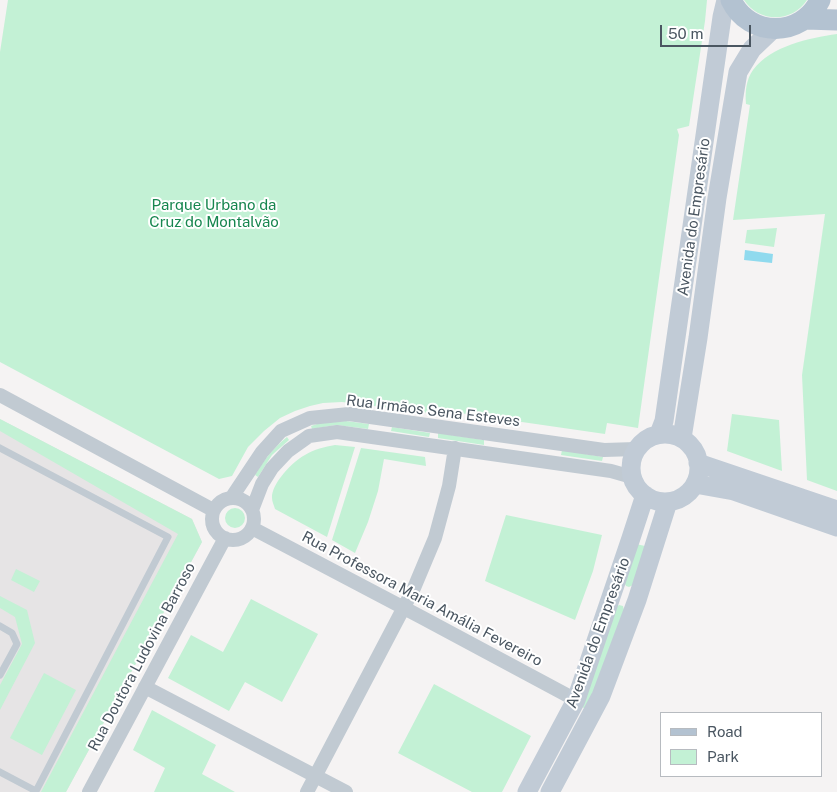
<!DOCTYPE html>
<html>
<head>
<meta charset="utf-8">
<style>
  body { margin:0 }
  #map { position:relative; width:837px; height:792px; overflow:hidden; background:#f5f3f3; font-family:"Public Sans",sans-serif }
  canvas { display:block }
  .legend { position:absolute; left:660px; top:712px; width:162px; height:65px; box-sizing:border-box; background:#fff; border:1px solid #b7bbc0; margin:0; padding:6px 9px; list-style:none; font-size:15px; color:#4a5661 }
  .legend li { display:flex; align-items:center; gap:10px; height:25px }
  .legend b { width:25px; border:1px solid #b7bbc0 }
  .scale { position:absolute; left:660px; top:25px; width:91px; height:22px; box-sizing:border-box; border:2px solid #4a5661; border-top:0; padding-left:6px; font-size:15px; line-height:18px; white-space:nowrap; color:#4a5661; -webkit-text-stroke:4px #fff; paint-order:stroke }
</style>
</head>
<body>
<div id="map">
<canvas width="837" height="792"></canvas>
<ul class="legend">
<li><b style="height:6px;background:#b3c2d1"></b>Road</li>
<li><b style="height:14px;background:#c3f1d5"></b>Park</li>
</ul>
<div class="scale">50 m</div>
</div>
<script>
const g = document.querySelector('canvas').getContext('2d');
g.lineJoin = 'round';
function fill(path, color) { g.fillStyle = color; g.fill(path, 'evenodd'); }
function trace(path, color, width, dash) { g.strokeStyle = color; g.lineWidth = width; g.lineCap = dash ? 'butt' : 'round'; g.setLineDash(dash || []); g.stroke(path); }
function drawText(font, color, halo, rows, align = 'center') {
  g.font = font + ' "Public Sans",sans-serif'; g.lineWidth = 4; g.setLineDash([]); g.textBaseline = 'middle'; g.strokeStyle = halo; g.fillStyle = color; for (const [text, x, y, turn = 0] of rows) {
    g.save(); g.translate(x, y); g.rotate((+turn || 0) * Math.PI / 180); g.textAlign = isNaN(turn) ? turn : align; if (halo) g.strokeText(text, 0, 0); g.fillText(text, 0, 0); g.restore();
  }
}
fill(new Path2D(`
  M0 419 192 519 202 542 66 792H0Z`), '#e6e4e5');
fill(new Path2D(`
  M8 0H707L705 21 689 126 677 129 679 135 638 428 607 423 605 434 432 409 430 413 342 402 323 403 310 406 295 411 280 418 264 431 248 447 232 476 219 479 0 362V52Z
  M744 0H807C792 23 759 23 744 0Z
  M837 34V491L807 480 802 375 825 214 733 220 750 105 746 104C745 92 746 80 753 70 771 46 809 38 837 34Z
  M777 228 774 247 745 243 747 230Z
  M732 414 779 420 782 471 727 451Z
  M0 419 192 519 202 542 66 792H41L178 534 0 431Z
  M346 421 369 424 368 429 336 425 312 429 311 426 320 423Z
  M392 427 430 433 429 437 391 431Z
  M438 433 484 440V445L438 438Z
  M287 437 289 440 272 455 258 477 255 475C264 460 273 448 287 437Z
  M335 445 355 447 327 537 275 509C274 505 272 502 272 498 271 484 293 461 305 455 314 449 325 447 335 445Z
  M361 448 425 457 426 466 384 459 378 491 368 522 355 553 332 540Z
  M562 450 603 457 602 461 561 455Z
  M225 518a10 10 0 1 1 20 0a10 10 0 1 1-20 0Z
  M506 515 602 535 593 571 575 620 485 581Z
  M636 544 645 546 633 585 629 587 626 586 624 582Z
  M16 569 40 581 34 592 11 580Z
  M0 596 27 610 35 643 0 710V685L22 644 15 617 0 608Z
  M251 599 318 634 282 702 245 682 229 711 168 678 191 635 223 652Z
  M619 605 623 606 624 610 603 670 585 709 581 706 616 607Z
  M44 673 76 690 42 755 10 738Z
  M434 684 531 736 502 792H472L398 753Z
  M152 710 216 745 202 774 235 792H154L165 768 133 750Z`), '#c3f1d5');
fill(new Path2D(`
  M745 250 773 254 772 263 744 260Z`), '#90daee');
trace(new Path2D(`
  M0 448 168 537 36 791 0 772
  M0 626 12 633 17 644 0 675`), '#c1cad2', 7);
trace(new Path2D(`
  M0 395 213 510
  M232 497 262 452 281 431 310 418 349 414 604 450 636 449
  M212 519a21 21 0 1 1 42 0a21 21 0 1 1-42 0Z
  M252 510 262 484 272 468 288 451 309 436 337 432 611 471 632 477
  M252 528 423 618 576 700
  M145 687 346 792
  M89 792 225 538
  M307 792 414 588 435 538 449 486 455 448`), '#c1cad2', 14);
trace(new Path2D(`
  M659 434 664 421 722 17 726 0
  M631 468a34 34 0 1 1 68 0a34 34 0 1 1-68 0Z
  M682 438 698 338 717 198 738 72 752 49 773 29
  M698 463 837 510
  M695 484 734 491 837 527
  M527 792 576 700 631 538 645 495
  M550 792 601 696 637 600 668 502`), '#c1cbd6', 19);
trace(new Path2D(`
  M731 0C749 38 802 38 820 0
  M806 19 837 20`), '#b3c2d1', 21);
drawText('15px', '#17864f', '#fff', [
  ["Parque Urbano da",214,205],
  ["Cruz do Montalvão",214,222]
]);
drawText('15px', '#4a5661', '#fff', [
  ["Avenida do Empresário",694,217,-82],
  ["Rua Irmãos Sena Esteves",433,411,7],
  ["Rua Professora Maria Amália Fevereiro",422,599,28],
  ["Avenida do Empresário",598,633,-70],
  ["Rua Doutora Ludovina Barroso",142,657,-62]
]);
</script>
</body>
</html>
